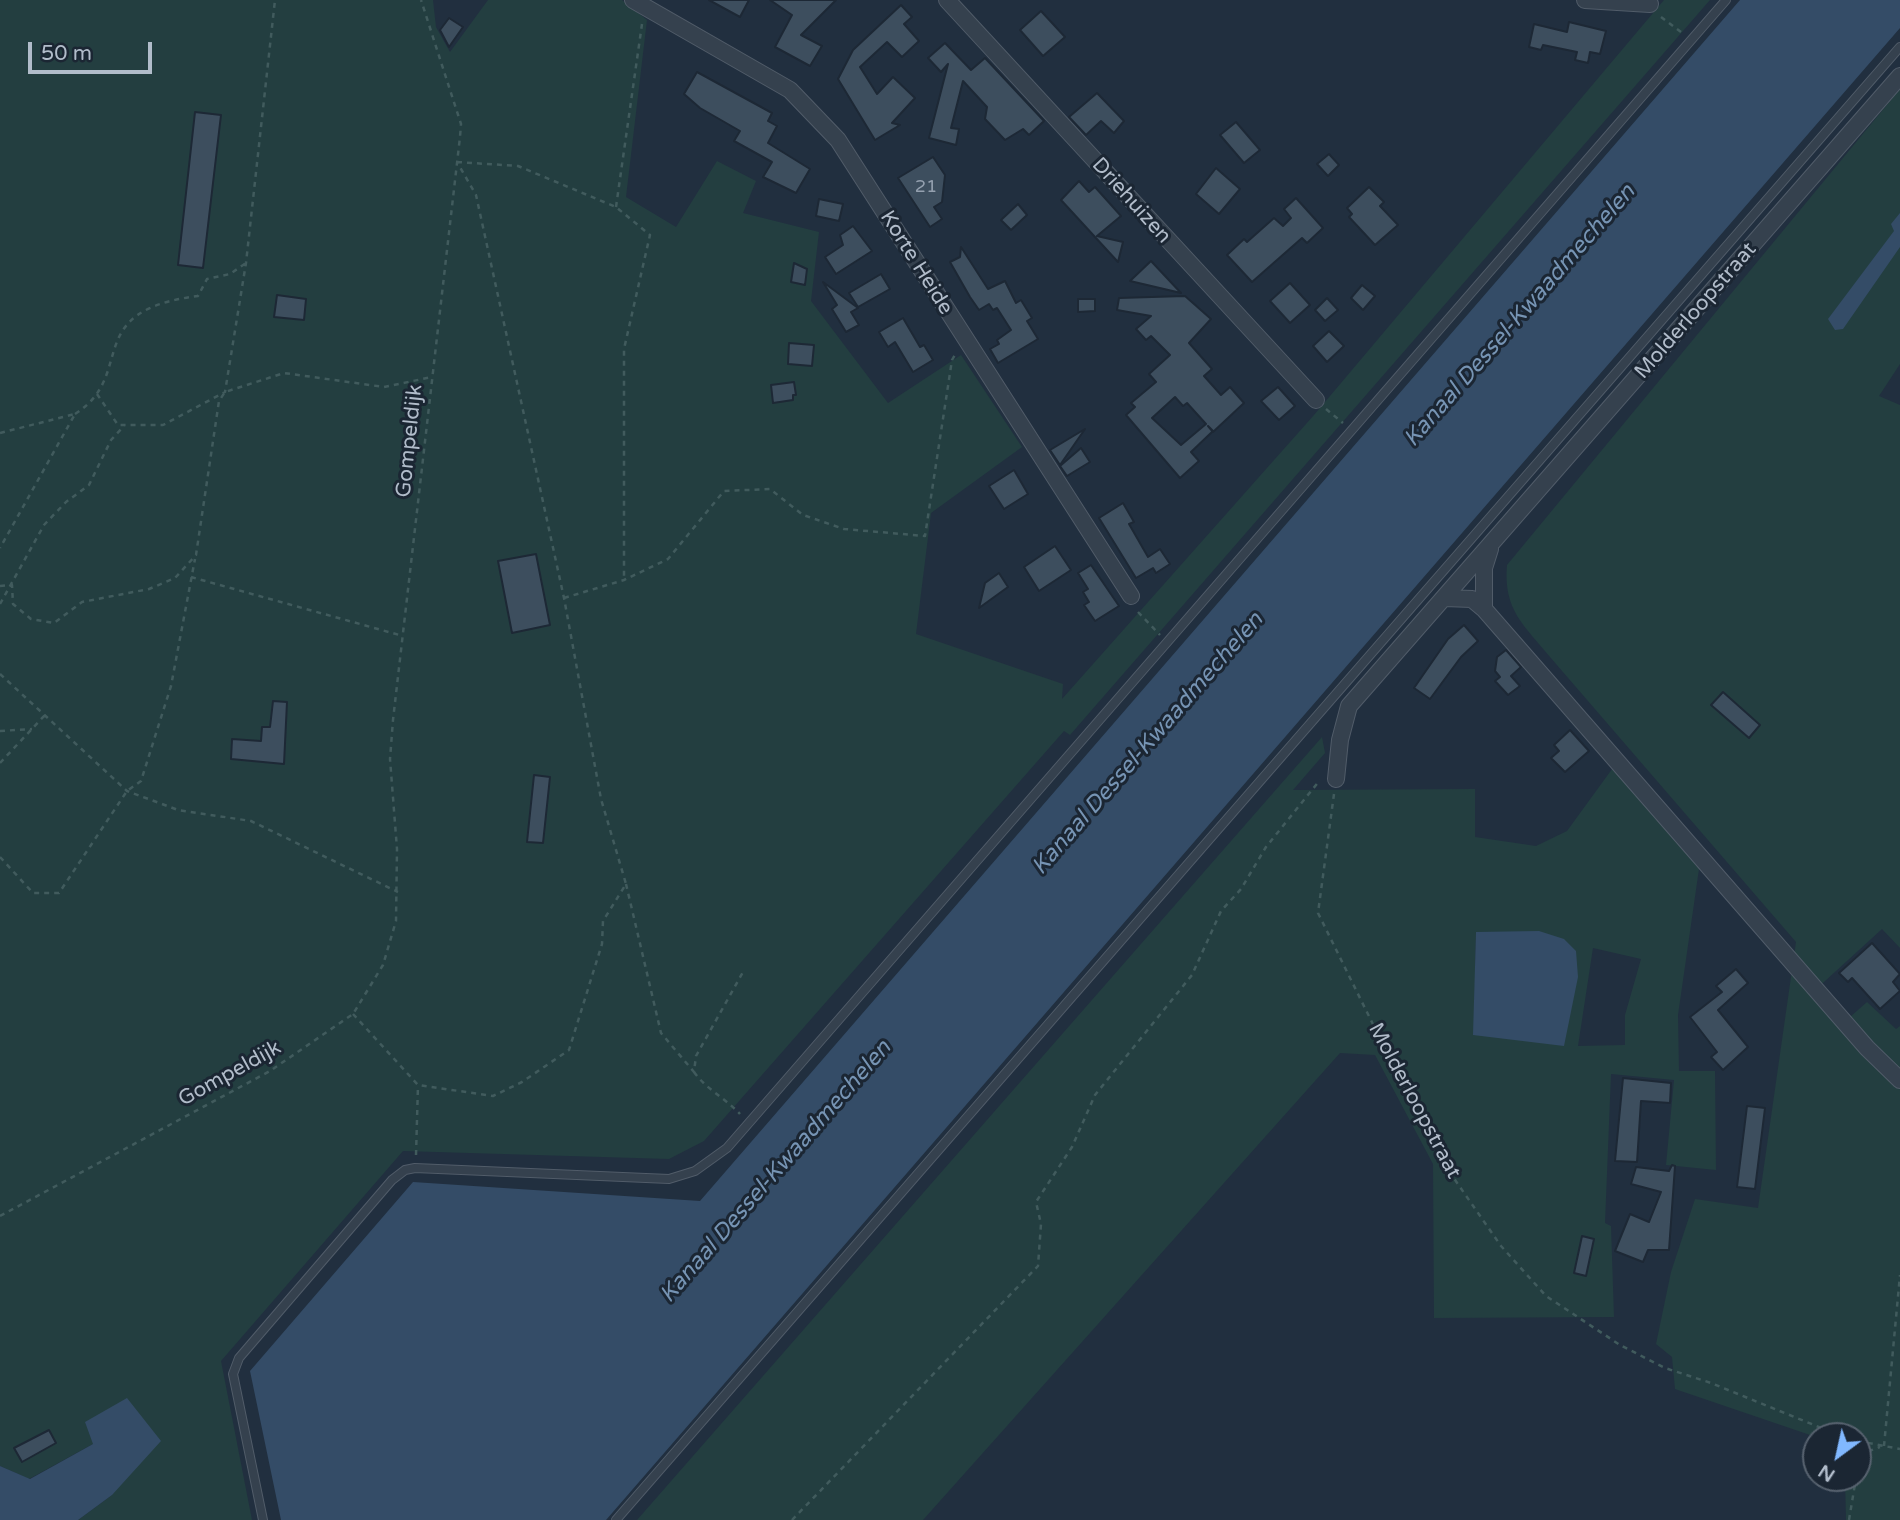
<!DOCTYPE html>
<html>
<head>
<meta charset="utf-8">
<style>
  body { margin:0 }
  #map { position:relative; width:1900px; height:1520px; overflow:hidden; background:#212f3f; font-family:"Varela Round",sans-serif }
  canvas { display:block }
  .north { position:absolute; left:1802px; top:1422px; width:70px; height:70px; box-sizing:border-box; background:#1b2633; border:2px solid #57626f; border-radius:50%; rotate:213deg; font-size:19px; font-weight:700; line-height:28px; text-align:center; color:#b1bcca }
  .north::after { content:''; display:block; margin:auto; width:24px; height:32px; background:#81b8ff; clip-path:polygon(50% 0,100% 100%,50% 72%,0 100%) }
  .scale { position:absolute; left:28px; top:42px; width:124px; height:32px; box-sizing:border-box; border:4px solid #b1bcca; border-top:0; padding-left:9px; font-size:21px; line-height:24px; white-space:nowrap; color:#b1bcca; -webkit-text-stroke:5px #1b2633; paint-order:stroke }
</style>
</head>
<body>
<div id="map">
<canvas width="1900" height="1520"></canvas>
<div class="north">N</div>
<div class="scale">50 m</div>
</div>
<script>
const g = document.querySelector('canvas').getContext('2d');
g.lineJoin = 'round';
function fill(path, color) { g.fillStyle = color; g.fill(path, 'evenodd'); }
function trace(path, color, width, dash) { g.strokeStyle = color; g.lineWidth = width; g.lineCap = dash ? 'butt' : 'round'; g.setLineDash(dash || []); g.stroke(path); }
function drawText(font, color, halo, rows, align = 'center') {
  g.font = font + ' "Varela Round",sans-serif'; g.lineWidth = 6; g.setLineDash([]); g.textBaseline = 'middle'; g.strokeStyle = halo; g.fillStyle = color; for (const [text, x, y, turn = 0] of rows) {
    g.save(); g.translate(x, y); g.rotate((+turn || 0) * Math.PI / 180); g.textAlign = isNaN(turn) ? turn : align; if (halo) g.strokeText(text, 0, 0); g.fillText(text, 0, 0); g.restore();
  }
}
fill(new Path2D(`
  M0 0H433L436 27 450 52 488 0H622L647 20 626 197 676 227 717 161 756 181 743 213 819 232 811 301 888 403 961 355 1022 447 931 513 916 634 1063 684 1062 699 1314 415 1664 0H1710L1070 735 1064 731 704 1141 669 1159 403 1151 221 1361 252 1520H78L112 1495 93 1444 29 1479 0 1466Z
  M1900 89V364L1879 396 1900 405V948L1882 929 1813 992 1842 1024 1867 1002 1896 1029 1900 1026V1520H1846L1845 1478H1858V1436L1816 1437 1675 1389 1672 1357 1656 1344 1671 1272 1695 1199 1758 1208 1796 942 1550 657C1524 625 1503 610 1507 565Z
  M1322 737 1325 753 1293 790 1475 789V837L1536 846 1567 831 1615 765 1700 862 1678 1015 1679 1071H1715L1716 1170 1666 1165 1674 1080 1611 1074 1605 1223 1611 1226 1614 1317 1434 1318 1433 1164 1375 1055 1340 1053 923 1520H637ZM1476 932H1504L1474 1035ZM1593 948 1641 959 1625 1015V1045L1578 1046Z`), '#233e40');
fill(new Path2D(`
  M1740 0H1900V28L606 1520H281L250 1371 413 1182 700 1201Z
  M1900 213V247L1843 329 1835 330 1828 319 1894 231 1891 224Z
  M1539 931 1564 939 1576 951 1578 977 1564 1046 1473 1035 1476 932Z
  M127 1398 161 1441 112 1495 78 1520H0V1466L30 1479 93 1444 85 1422Z`), '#344c67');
const building = new Path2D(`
  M709 0H749L740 17Z
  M770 0H836L801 35 822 46 810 66 775 47 792 15Z
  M901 5 912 17 904 24 919 41 902 57 887 42 860 67 877 94 893 77 915 98 892 123 900 125 875 140 838 79 853 50Z
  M1041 11 1065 37 1043 56 1020 30Z
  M449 18 463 27 449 47 440 30Z
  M1569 22 1606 31 1600 54 1590 52 1588 63 1575 60 1577 52 1543 45 1541 50 1529 47 1534 24 1567 32Z
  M945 43 971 70 985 58 1044 121 1029 135 1023 129 1005 140 985 119 987 107 963 81 951 128 959 129 956 145 929 138 948 64 941 72 928 58Z
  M697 72 772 113 768 121 777 126 768 143 810 169 796 193 763 177 772 162 734 141 740 131 700 108 684 94Z
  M1097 93 1124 121 1114 133 1101 121 1086 135 1069 117Z
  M195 112 221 115 203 268 178 265Z
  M1236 122 1260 150 1244 163 1220 135Z
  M1329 154 1339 165 1328 176 1317 164Z
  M933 157 945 175 942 202 934 207 942 219 930 227 898 178Z
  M1216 168 1240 189 1219 214 1196 194Z
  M1079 181 1089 192 1095 187 1121 216 1097 236 1123 242 1118 262 1061 200Z
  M1369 187 1384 202 1380 206 1398 225 1375 245 1349 217 1352 214 1347 208Z
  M1296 198 1323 228 1307 243 1302 238 1252 282 1227 255 1244 239 1247 242 1274 218 1283 226 1291 218 1284 209Z
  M819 199 843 204 839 221 816 216Z
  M1018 204 1027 215 1011 230 1001 220Z
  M853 226 872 251 836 274 825 257 843 245 840 235Z
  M961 247 988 289 1005 281 1016 303 1021 300 1032 318 1027 321 1038 339 998 363 990 349 999 344 997 340 1011 330 997 308 993 310 989 304 979 310 970 297 950 262 960 257Z
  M1151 261 1181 293 1130 281Z
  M794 263 807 269 805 285 791 282Z
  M881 274 890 289 858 307 849 293Z
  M823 282 858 308 851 312 859 325 846 332 832 309 837 305Z
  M1290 283 1310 305 1290 323 1270 301Z
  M1362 285 1375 296 1363 310 1351 298Z
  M277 295 306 299 304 320 274 317Z
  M1185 296 1211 319 1189 343 1212 369 1204 376 1221 395 1230 387 1244 403 1213 432 1208 426 1213 431 1191 452 1199 461 1180 478 1126 415 1135 407 1131 403 1156 382 1149 374 1170 355 1151 336 1146 340 1136 329 1151 316 1117 310 1119 298ZM1175 397 1183 406 1187 403 1206 424 1181 445 1152 418Z
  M1327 298 1338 310 1325 321 1315 310Z
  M1078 299H1095V311L1078 312Z
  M903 318 920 347 924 345 933 360 913 372 895 342 888 347 879 332Z
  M1329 331 1344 346 1327 362 1313 346Z
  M789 343 814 345 812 366 788 364Z
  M794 382 796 395H793V400L773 403 771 385Z
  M1278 387 1295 406 1279 420 1261 401Z
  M1085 429 1060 465 1050 450Z
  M1081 448 1090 462 1067 476 1060 466Z
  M1014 470 1028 494 1004 509 989 486Z
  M1123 503 1134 522 1129 524 1148 557 1160 549 1170 564 1156 573 1153 568 1136 578 1099 518Z
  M1055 546 1071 570 1039 591 1024 567Z
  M536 554 550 625 512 633 498 561Z
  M1091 565 1119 606 1095 621 1084 605 1089 602 1083 592 1088 589 1078 573Z
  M999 573 1008 587 979 608 985 583Z
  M1464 625 1478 641 1461 657 1430 699 1414 688 1448 639Z
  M1506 650 1521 667 1511 676 1520 686 1508 695 1495 681 1500 677 1495 671 1497 657Z
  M1723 692 1760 725 1749 738 1711 705Z
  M273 701 287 702 284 764 231 759 232 739 261 741 262 727H270Z
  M1570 730 1589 751 1565 772 1551 758 1559 751 1554 745Z
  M534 775 550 777 543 843 527 842Z
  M1872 943 1900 974 1893 982 1900 991 1880 1009 1852 978 1848 982 1839 973Z
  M1736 969 1748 983 1718 1010 1748 1047 1723 1070 1711 1057 1717 1052 1690 1017 1722 992 1716 986Z
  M1623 1078 1671 1083 1670 1103 1641 1101 1637 1162 1615 1161Z
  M1747 1106 1765 1108 1755 1189 1737 1187Z
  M1672 1165 1675 1166 1669 1250H1648L1643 1262 1615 1251 1630 1214 1649 1222 1661 1192 1631 1184 1636 1167 1669 1171Z
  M1582 1236 1594 1239 1586 1276 1574 1273Z
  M49 1430 56 1443 22 1462 14 1448Z`);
fill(building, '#3d4e5e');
trace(building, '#1d2835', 2);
const lane = new Path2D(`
  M263 1520 233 1374 239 1358 392 1180 405 1170 415 1168 669 1179 695 1171 727 1148 1726 0
  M616 1520 1900 47`);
const street = new Path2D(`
  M633 0 790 90 838 140 1131 596
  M947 0 1316 400
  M1585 0 1650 4
  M1490 549 1484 568V609L1867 1048 1900 1080
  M1445 598 1472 599 1484 609
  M1336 779 1340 740 1349 706 1900 76`);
trace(lane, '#515c69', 10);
trace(street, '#515c69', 18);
trace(new Path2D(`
  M1661 17 1681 32
  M457 162 518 166 616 207 650 235 624 349V580
  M616 207 642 24
  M97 394 118 425H163L225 392 246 263 275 0
  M1326 409 1343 423
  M75 414C138 374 79 311 198 296L207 279 230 274 246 263
  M0 433 75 414 0 548
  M191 577 403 636
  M0 586 12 585 13 604 31 619 54 623 82 602 149 589 175 578 196 555 219 401 225 392 284 373 384 387 432 377
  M564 598 624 580 668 559 724 491 770 489 803 515 844 529 925 536 952 360 956 353
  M0 604 44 525 66 502 89 485 111 440 124 426
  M1138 612 1160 635
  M0 674 127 791 178 810 251 821 398 892
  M0 731 32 729
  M0 763 45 715
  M1334 794 1318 913 1437 1154 1501 1246 1546 1296 1620 1345 1665 1368 1711 1383 1841 1436
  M0 857 33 893H59L127 791 141 781 171 686 195 559
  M626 884 661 1033 694 1072 696 1056 743 972
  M353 1014 418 1085 493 1096 522 1082 569 1050 602 944 603 921 626 884 601 799 564 598 476 195 457 162
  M694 1072C706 1089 725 1098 740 1114
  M416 1155 418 1085
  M0 1216 270 1071 353 1014 383 965 396 921 397 849 390 759 393 720 460 137 461 124 421 0
  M1858 1441 1900 1449
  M1884 1446 1900 1275
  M1858 1454V1461
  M1859 1455 1880 1447
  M792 1520 1038 1266 1041 1224 1036 1202 1072 1147 1095 1095 1192 975 1221 911 1241 889 1266 847 1320 780
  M1849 1520 1856 1478`), '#415b5d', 2.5, [5, 5]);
trace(lane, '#35414e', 8);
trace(street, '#35414e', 16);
drawText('18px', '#94a0af', null, [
  ["21",926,187]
]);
drawText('21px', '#b1bcca', '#1b2633', [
  ["Driehuizen",1131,201,48],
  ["Korte Heide",916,263,58],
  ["Molderloopstraat",1696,311,-49],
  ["Gompeldijk",410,441,-84],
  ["Gompeldijk",230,1074,-29],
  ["Molderloopstraat",1414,1101,62]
]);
drawText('italic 23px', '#7694b4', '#1b2633', [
  ["Kanaal Dessel-Kwaadmechelen",1520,316,-49],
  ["Kanaal Dessel-Kwaadmechelen",1148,744,-49],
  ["Kanaal Dessel-Kwaadmechelen",776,1172,-49]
]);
</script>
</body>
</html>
